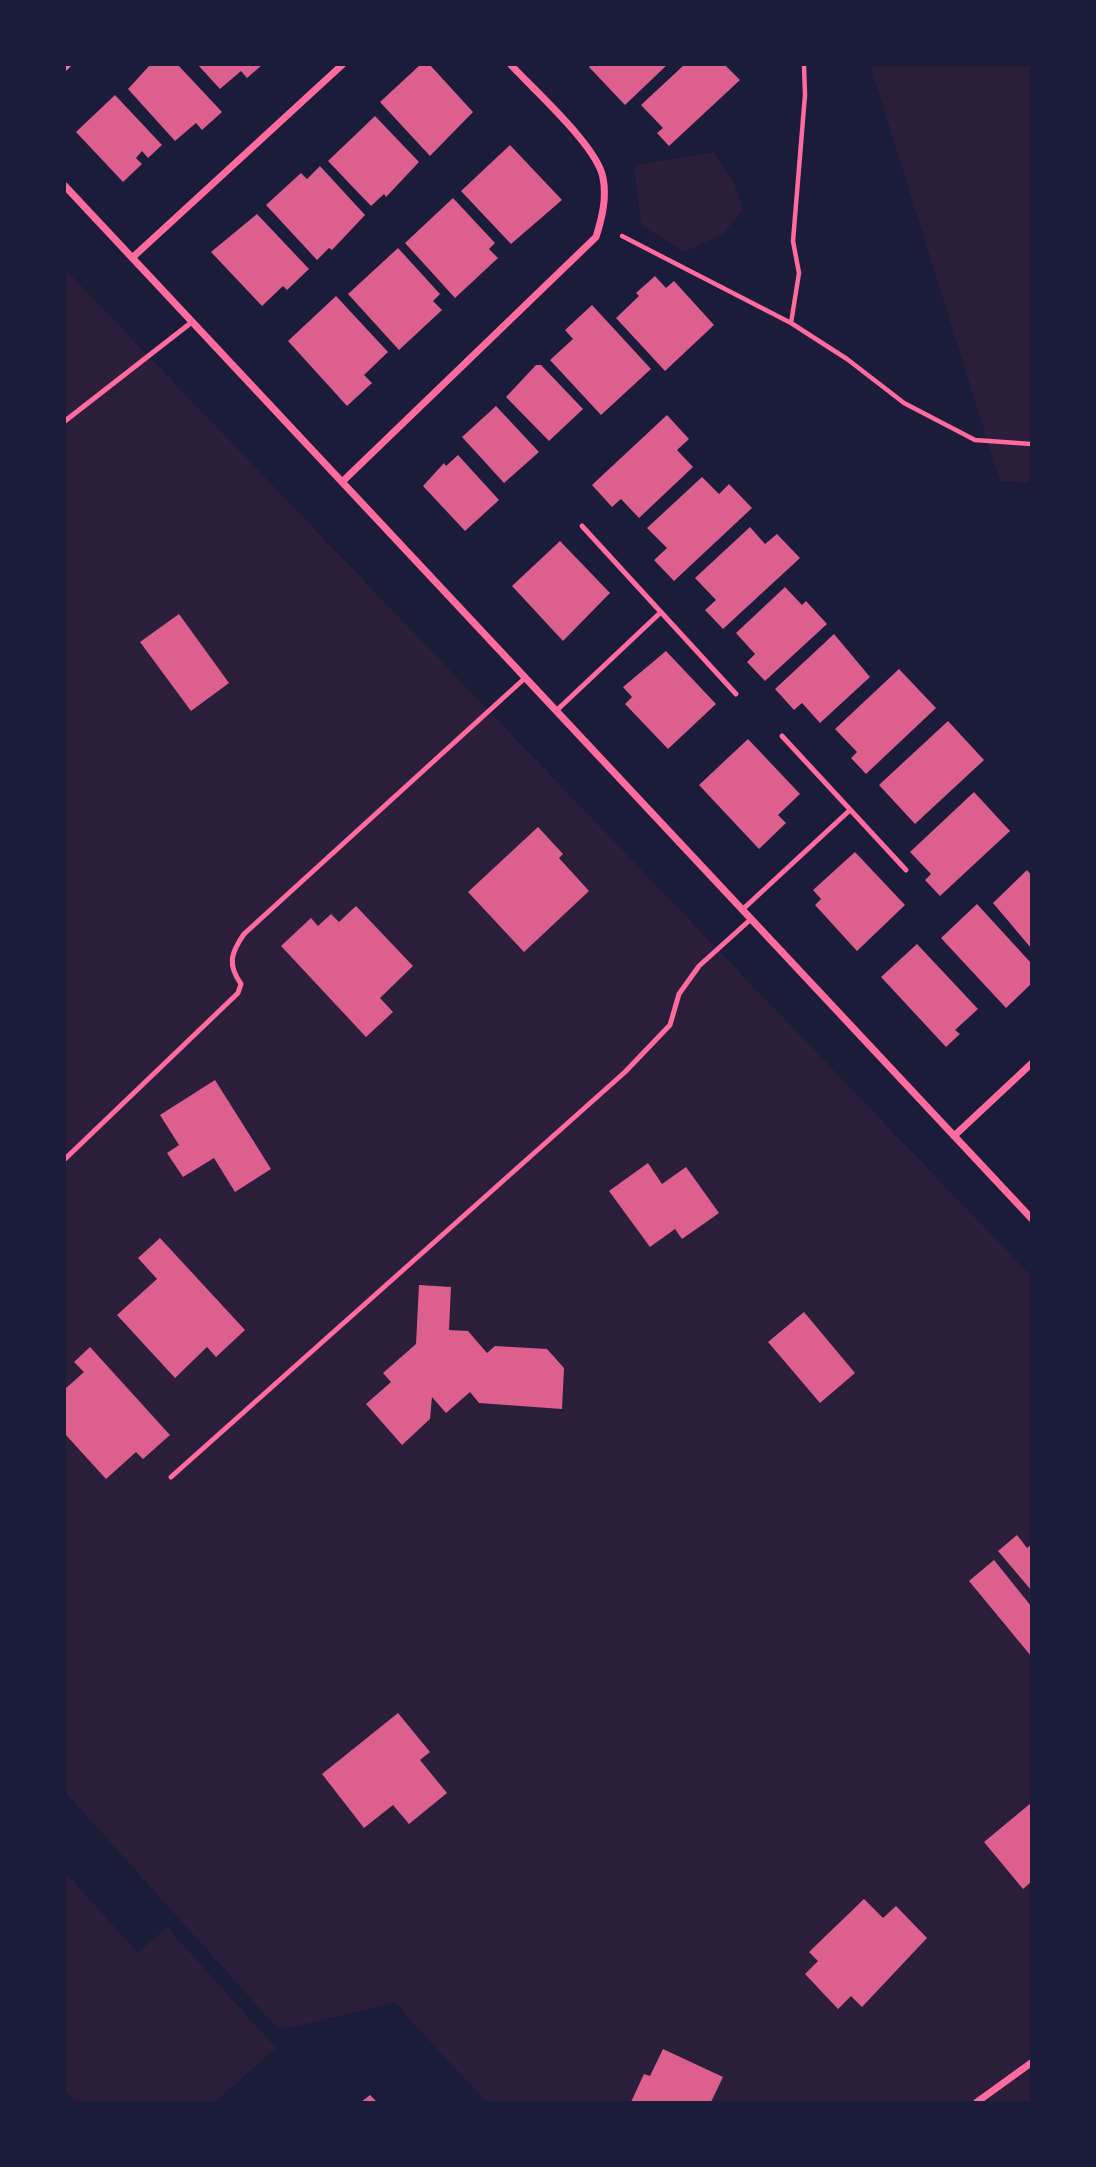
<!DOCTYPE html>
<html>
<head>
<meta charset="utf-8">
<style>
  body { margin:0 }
  #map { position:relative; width:1096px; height:2167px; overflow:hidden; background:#1b1b3a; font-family:Commissioner,sans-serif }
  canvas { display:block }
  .frame { position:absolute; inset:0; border:66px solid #1b1b3a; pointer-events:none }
</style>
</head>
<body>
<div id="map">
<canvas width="1096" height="2167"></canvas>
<div class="frame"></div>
</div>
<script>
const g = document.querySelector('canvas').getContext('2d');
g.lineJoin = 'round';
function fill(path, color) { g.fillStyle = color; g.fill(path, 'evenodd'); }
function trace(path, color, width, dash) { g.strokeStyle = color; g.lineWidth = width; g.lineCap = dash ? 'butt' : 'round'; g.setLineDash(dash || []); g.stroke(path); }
fill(new Path2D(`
  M870 65H1031V483L1000 481Z
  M714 152 733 180 743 210 723 234 684 252 641 225 634 165Z
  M65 269 1031 1276V2102H486L395 2003 279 2030 65 1792Z
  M65 1872 138 1953 167 1927 276 2048 215 2102H75L65 2091Z`), '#2a1e3b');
fill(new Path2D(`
  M150 65H178L222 112 202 130 196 123 175 141 128 89Z
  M198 65H262L247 78 241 71 220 89Z
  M420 65H430L473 112 430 156 380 102Z
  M591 65H667L625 105 589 67Z
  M684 65H725L740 80 669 146 657 133 663 128 641 105Z
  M115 95 162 145 148 158 142 151 136 158 142 164 123 182 76 132Z
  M375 116 419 162 386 197 384 194 371 206 328 161Z
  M510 145 562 200 511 244 461 191Z
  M320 166 365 215 332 250 329 248 317 260 266 205 301 173 307 179Z
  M453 198 495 243 489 249 498 258 455 298 405 243Z
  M257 214 309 269 287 290 283 286 262 306 211 252Z
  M398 248 440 294 433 301 442 310 399 350 348 294Z
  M655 276 666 288 674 281 714 325 665 371 616 318 639 296 636 293Z
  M336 296 388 352 364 375 372 383 347 406 288 341Z
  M592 305 651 369 601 415 550 360 573 339 565 330Z
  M536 365H541L583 409 549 441 506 397Z
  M496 406 539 452 504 483 462 437Z
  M667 415 689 439 677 450 693 467 639 518 621 499 612 507 592 485Z
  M458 455 499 500 465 531 423 486 444 463 446 466Z
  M702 477 719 494 729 484 752 508 674 581 654 560 667 548 647 528Z
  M750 527 765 544 777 534 800 558 723 629 705 610 716 600 695 578Z
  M560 541 610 593 563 641 512 586Z
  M785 587 802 605 806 601 827 624 765 681 747 662 755 654 736 633Z
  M179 614 229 683 191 711 140 642Z
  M834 634 870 677 820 723 802 703 794 710 775 689Z
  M666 651 716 704 668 749 625 704 632 697 623 687Z
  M899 669 936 708 866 774 851 758 857 752 835 729Z
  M948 721 984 760 915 824 879 785Z
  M748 739 800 794 778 815 786 823 759 849 699 785Z
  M974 792 1010 831 940 896 925 880 931 874 910 852Z
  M538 827 563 854 559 858 589 891 524 952 468 892Z
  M855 852 905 905 857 951 815 905 821 899 813 890Z
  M1027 870 1031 875V948L993 903Z
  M977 904 1031 963V984L1006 1008 941 938Z
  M356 906 413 966 380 998 393 1012 366 1037 281 946 311 918 318 926 331 914 339 922Z
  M917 944 978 1009 955 1030 960 1034 946 1047 881 977Z
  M215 1080 271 1169 235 1192 214 1158 183 1177 167 1153 179 1145 160 1115Z
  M648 1163 662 1184 686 1167 719 1213 682 1239 675 1229 650 1247 609 1191Z
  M160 1238 245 1330 216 1357 207 1347 175 1378 117 1315 157 1279 138 1258Z
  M419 1285 451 1287 449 1330 468 1331 487 1353 495 1346 547 1349 564 1368 562 1409 479 1403 470 1392 446 1413 432 1397 430 1419 402 1445 366 1404 391 1382 383 1373 416 1344Z
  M804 1312 855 1373 820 1403 768 1342Z
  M90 1347 170 1435 143 1459 136 1452 106 1479 65 1434V1389L84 1372 74 1362Z
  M1017 1535 1027 1548 1031 1545V1590L998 1551Z
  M994 1560 1031 1606V1656L969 1581Z
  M398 1713 430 1752 420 1760 447 1793 409 1824 393 1805 364 1828 322 1774Z
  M1031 1803V1882L1023 1889 984 1842Z
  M864 1899 883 1918 896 1906 927 1938 862 2007 851 1996 838 2009 805 1974 818 1961 809 1952Z
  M663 2049 723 2077 711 2102H631L644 2074 650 2076Z
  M370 2095 377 2102H361Z`), '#dd5f8e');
trace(new Path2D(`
  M65 69 69 65
  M622 236 791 323 847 359 904 403 975 440 1031 444
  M791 323 799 273 793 241 805 95 804 65`), '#ff6b9d', 4.5);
trace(new Path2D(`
  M65 421 192 322
  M582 526 736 694
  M556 711 661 612
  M782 736 906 870
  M742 910 850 810
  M65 1159 238 993 241 984C227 964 231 953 244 934L525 678
  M171 1477 625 1072 670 1025 679 994 699 966 751 919`), '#ff6b9d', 5);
trace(new Path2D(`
  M65 186 1031 1218
  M132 258 342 65
  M342 482 596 237C602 218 607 198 603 178 598 147 534 90 511 65
  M954 1136 1031 1064
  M977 2102 1031 2063`), '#ff6b9d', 7);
</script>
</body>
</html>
